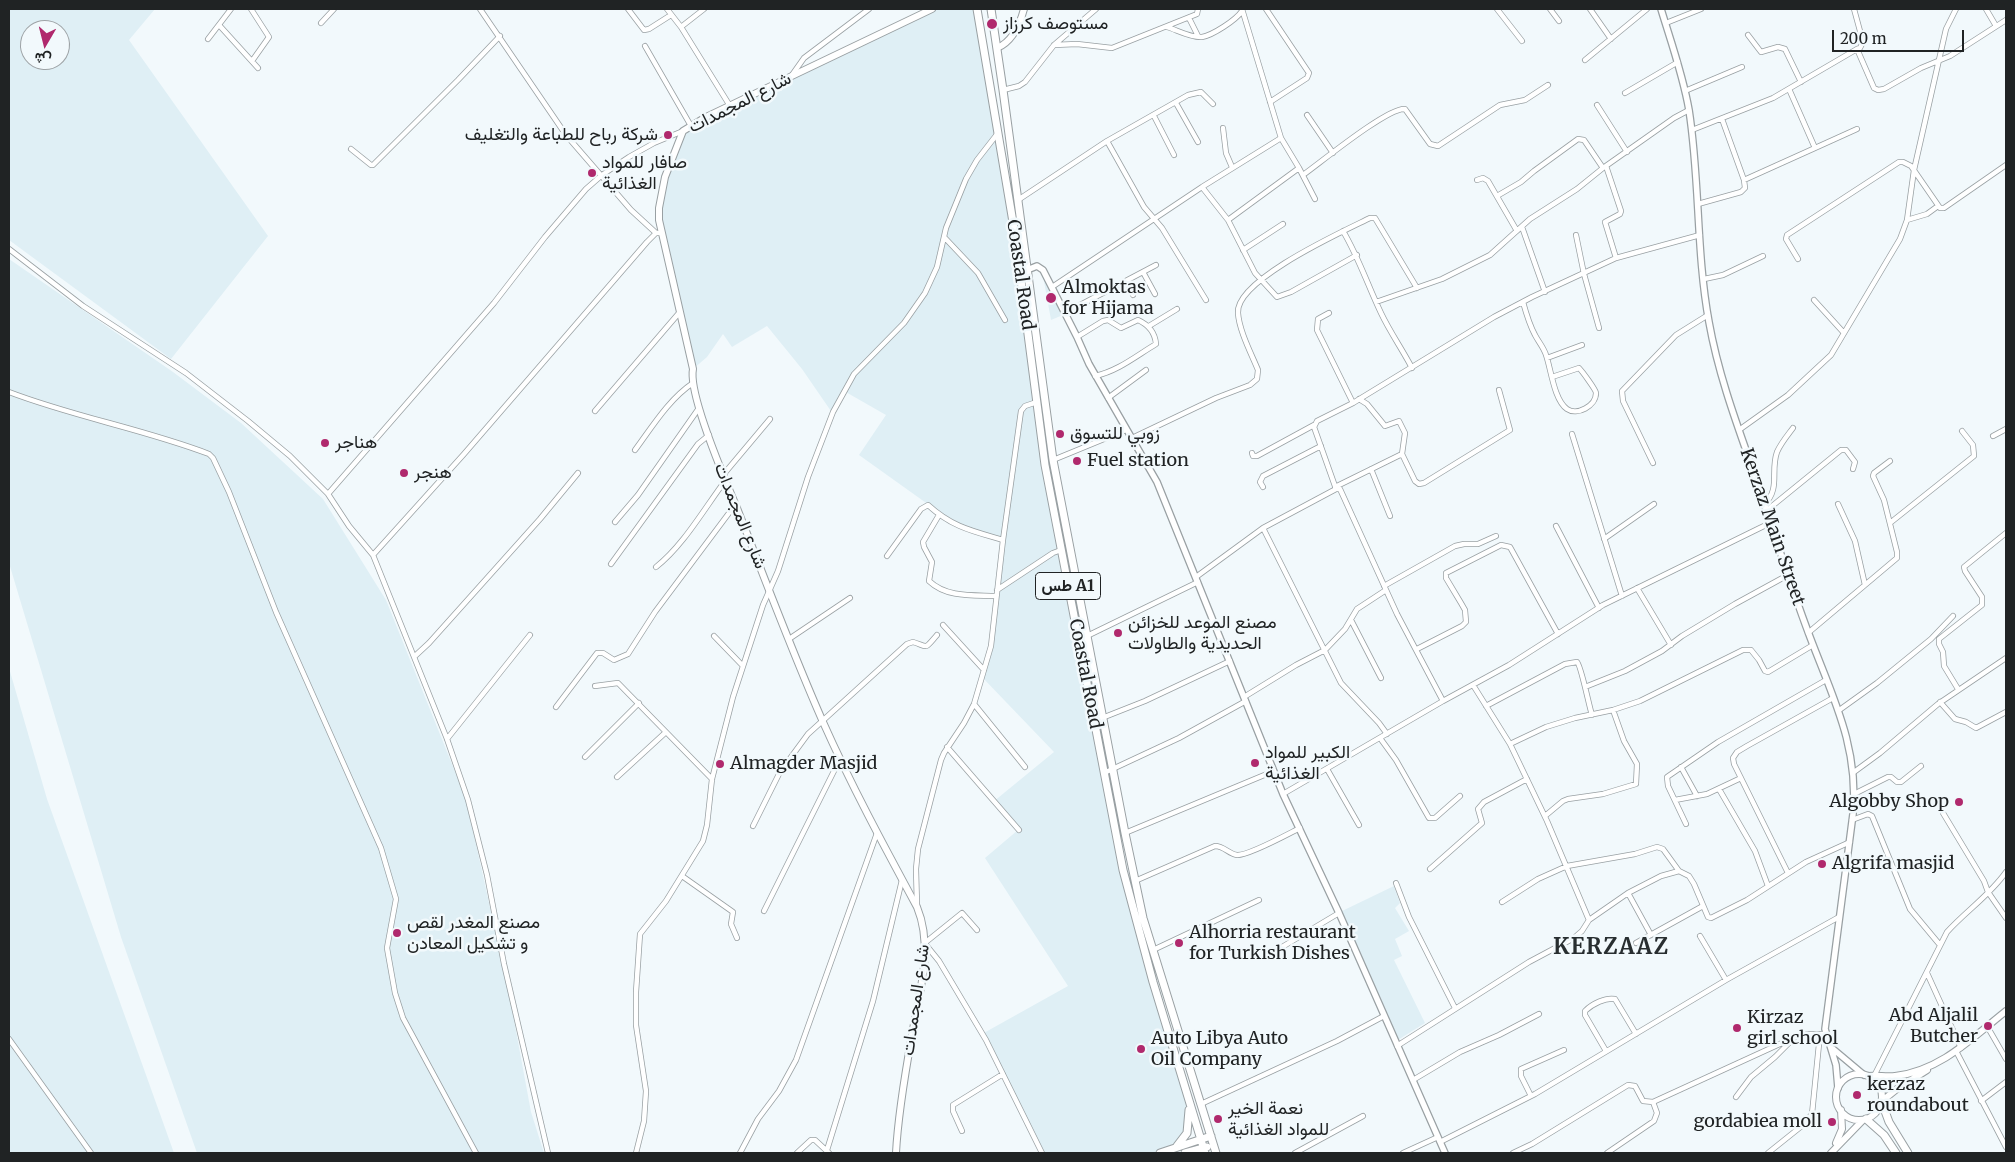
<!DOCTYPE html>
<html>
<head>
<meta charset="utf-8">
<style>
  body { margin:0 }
  #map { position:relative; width:2015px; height:1162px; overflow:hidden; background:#f2f9fc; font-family:Merriweather,Vazirmatn,serif }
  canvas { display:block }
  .frame { position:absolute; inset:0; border:10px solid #202324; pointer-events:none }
  .north { position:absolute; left:20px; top:20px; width:50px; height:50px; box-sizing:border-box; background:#f2f9fc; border:1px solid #9ea3a6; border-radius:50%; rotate:188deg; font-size:14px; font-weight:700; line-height:20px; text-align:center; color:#202324 }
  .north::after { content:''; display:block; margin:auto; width:18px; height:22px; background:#b0296d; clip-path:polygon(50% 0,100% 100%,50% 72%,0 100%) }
  .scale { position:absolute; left:1832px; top:30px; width:132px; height:22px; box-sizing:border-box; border:2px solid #202324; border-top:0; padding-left:6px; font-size:15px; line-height:18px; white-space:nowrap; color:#202324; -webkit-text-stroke:4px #f2f9fc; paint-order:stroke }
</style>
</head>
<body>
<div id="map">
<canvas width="2015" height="1162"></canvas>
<div class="frame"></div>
<div class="north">ش</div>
<div class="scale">200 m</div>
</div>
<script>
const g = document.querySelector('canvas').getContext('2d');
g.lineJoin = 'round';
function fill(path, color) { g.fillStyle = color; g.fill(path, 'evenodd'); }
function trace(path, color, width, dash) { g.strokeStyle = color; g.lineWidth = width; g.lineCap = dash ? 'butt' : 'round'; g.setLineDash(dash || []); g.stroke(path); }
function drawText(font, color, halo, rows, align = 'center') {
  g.font = font + ' Merriweather,Vazirmatn,serif'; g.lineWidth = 5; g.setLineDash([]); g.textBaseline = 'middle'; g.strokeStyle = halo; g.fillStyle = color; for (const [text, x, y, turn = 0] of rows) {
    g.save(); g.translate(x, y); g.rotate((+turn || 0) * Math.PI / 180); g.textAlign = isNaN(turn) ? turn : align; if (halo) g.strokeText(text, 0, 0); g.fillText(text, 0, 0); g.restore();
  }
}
fill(new Path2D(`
  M9 9H155L129 40 268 236 171 359 9 240ZM30 30H60V60H30Z
  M932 9H977L999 132 1039 418 1123 870 1189 1105V1124L1181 1142 1160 1153H1042L982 1034 1068 986 985 858 1018 830 993 802 1054 752 982 677 988 659 1002 540 957 525 859 455 886 415 844 391 833 414 802 369 767 326 732 347 723 334 707 357 693 369 659 220 661 195 683 131Z
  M9 259 173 372 241 423 323 499 386 600 466 799 509 993 531 1112 544 1153H197L121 937 9 563Z
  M1046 279 1063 315 1051 320 1044 281Z
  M9 668 47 799 174 1153H9Z
  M1394 886 1400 903 1395 908 1409 931 1395 939 1402 956 1394 960 1425 1023 1393 1043 1340 912Z`), '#dfeff5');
const minor = new Path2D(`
  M251 9 269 37 252 61
  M480 9 566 135 631 210 656 233
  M628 9 644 30 649 29 671 15
  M667 9 681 27 730 106
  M1266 9 1309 73 1307 78 1270 102
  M1497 9 1522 41
  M1550 9 1559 21
  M1590 9 1611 39
  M1854 9 1863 42 1860 48 1857 49 1874 88 1878 90 1884 89 1921 68 1950 56 2006 20
  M1986 9 1996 26
  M1189 18 1198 36
  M321 23 334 9
  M1666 23 1701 9
  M219 25 258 68
  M681 27 704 9
  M1167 27C1177 30 1191 38 1202 37 1213 35 1236 20 1242 11
  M1748 35 1761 52 1778 47 1785 49 1801 82
  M208 39 231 9
  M1054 45 1077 44 1112 48 1197 14 1198 9
  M645 46 691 126
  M1585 60 1647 9
  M792 75 804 58 869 9
  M1789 89 1815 148 1857 129
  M1003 90 1019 86 1025 82 1054 45 1096 9
  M1685 91 1742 67
  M1625 93 1678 62
  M1176 103 1198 142
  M1597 105 1627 152
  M1307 115 1333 153
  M1154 116 1174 155
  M1223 128 1226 153 1232 167
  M1692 130 1773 98 1857 49
  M1281 138 1299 168 1315 199
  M1107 141 1144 207 1162 228 1206 300
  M351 149 371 165H373L458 80 500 36
  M1606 166 1621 211 1620 214 1605 222 1616 258
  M1303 175C1320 163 1388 107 1405 109L1430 144 1438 146 1500 105 1525 100 1548 85
  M1477 180 1483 178 1488 181 1517 231
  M1744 180 1815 148
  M1202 187 1228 220 1255 273 1277 297 1291 292 1357 255
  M1497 196 1521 182 1534 171 1578 139 1584 140 1603 168
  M1018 200 1107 141 1188 95 1201 92 1213 104
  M1698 204 1741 192 1745 188 1744 180 1722 119
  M1228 220 1299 168
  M1907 220 1927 214 1938 206
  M1522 227 1545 292
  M1343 231C1359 258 1368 286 1381 313 1390 332 1402 349 1412 368
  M1576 235 1584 274 1599 328
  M945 238 978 273 1005 320
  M9 249 83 306 186 373 248 421 290 456 328 494 349 526 373 555 447 739 468 800 487 875 504 964 548 1153
  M1243 250 1283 224
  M1798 259 1786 239 1787 235 1899 162H1903L1911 166 1940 208H1944L2006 165
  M1143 272 1155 294
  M1704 279 1723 275 1763 256
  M1126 281 1133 295
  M1052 287 1202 187 1281 138 1242 9
  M1814 300 1844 333
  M1376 302 1442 279 1490 255 1530 219 1577 189 1603 168 1674 118 1689 110
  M1523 302C1526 313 1529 324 1535 335 1538 341 1544 348 1546 355 1551 369 1554 400 1567 409 1577 416 1596 406 1596 393 1596 390 1582 371 1579 368L1552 377
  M1065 313 1156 265
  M1329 313 1318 319 1317 330 1353 403
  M1149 326 1177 309
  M1077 337 1103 321 1108 320 1121 328 1138 320C1149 325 1155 332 1156 344 1136 356 1118 371 1095 376
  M1547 358 1582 345
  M9 392C74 417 144 429 209 454L213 458 229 492 276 612 381 848 396 899 387 948 395 993 403 1018 476 1153
  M1108 398 1146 370
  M1359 399 1367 404 1385 426 1399 421 1405 433 1402 454
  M595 411 679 313
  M1739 430 1788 395 1831 355 1900 239 1907 220 1914 170 1946 29 1956 9
  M1572 434 1622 596
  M1993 436 2006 429
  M1132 438 1216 398 1250 385 1257 379 1258 370C1251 353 1239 330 1238 313 1235 280 1344 231 1370 218H1375L1417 288
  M635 450C652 427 669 399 693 383
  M1252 453 1253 456H1257L1314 425
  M1053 460 1126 430
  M1653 463 1623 401 1622 391 1676 335 1708 315
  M1371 469 1390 516
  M723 475 770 419
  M1263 487 1260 482 1263 476 1321 446
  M1335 487 1402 454 1415 481 1419 484 1424 483 1510 430 1499 390
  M1336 489 1314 427 1317 421 1353 403 1494 317 1532 297 1616 258 1700 235
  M328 494 494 303 545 237 586 189 602 175 629 157 654 143 683 131
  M1838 504 1855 541 1865 585
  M1764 505C1781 488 1770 472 1777 452 1781 443 1787 436 1793 428
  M1766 511 1841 450H1846L1855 462 1853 469
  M939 515 923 542 924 547 932 562 929 581C947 598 973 595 996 596
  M615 522 638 495 699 408
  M1890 523 1974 456 1973 445 1962 431
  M1556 526 1599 608
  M1263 528 1341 683 1379 723 1387 734
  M1604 539 1654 504
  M373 555 464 454 647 242 656 233H662
  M887 556 921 509 928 505C952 527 972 531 1003 540
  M611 564 698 444 709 435
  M656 567C683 546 704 509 725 481
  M1196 577 1263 528 1336 489H1340L1397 614 1443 701
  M1384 586 1455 546 1464 544H1478L1496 536
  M1637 588 1671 645
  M997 590 1053 553 1061 550
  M1351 620 1381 678
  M943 625 984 670
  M1808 633 1897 558V552L1884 500 1873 476 1874 473 1890 461
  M714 636 743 666
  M1087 636 1198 582
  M789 639 850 598
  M1417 649 1462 626 1466 622 1465 610 1461 603 1446 578V573L1501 545 1510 547 1558 634
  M415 656 429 643 540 519 578 473
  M1473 685 1510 744 1547 821 1589 920
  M595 686 618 683 712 779
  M1585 687 1625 671 1662 651 1682 636 1735 604 1788 575
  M1958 689 1944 666 1943 652 1939 644V639L1982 605V597L1965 571 1964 567 2006 533
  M1244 697 1296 665 1325 650 1345 629 1357 609 1386 590
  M1940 702 1955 719 1966 722 1976 728 2006 712
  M974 704 1025 767
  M1486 706 1565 664 1577 662C1581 665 1589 706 1592 715
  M556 707 597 653H603L614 660 628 654 655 612 735 505
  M1838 711 1877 683 1931 639 1953 616
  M1102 718 1145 701 1230 661
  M1380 738 1396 760 1429 818H1435L1460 796
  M447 739 530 635
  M1510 744 1546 727 1575 718 1613 710 1640 701 1743 650H1751L1759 660 1765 671 1768 672 1813 645
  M947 747 1019 830
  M585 757 639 703
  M1681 767 1697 796
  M1327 769 1359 825
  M1854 772 1880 753 1938 704 2006 658
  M1104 773 1179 738 1246 701
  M617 777 666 732
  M1719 789 1755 851 1768 886
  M1283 794 1443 701 1509 665 1603 605 1770 523
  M1854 794 1888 777H1891L1897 782H1901L1921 766
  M1675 800 1707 794 1741 778
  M1943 813 1984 881 1988 892 2006 918
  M1545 816 1563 801 1568 799 1603 794 1636 784 1637 764 1624 741 1613 710
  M1852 820 1868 814 1872 816 1910 909 1940 945
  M1686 824 1668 786 1667 777 1718 742 1826 680
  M753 826 780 772 808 734 907 644 913 642C929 647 924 650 937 635
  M1125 833 1274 771
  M1430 869 1482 823 1478 809 1484 802 1527 779
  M1788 873 1734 764 1733 758 1737 752 1747 746 1833 698
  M682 876 733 912 731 924 737 938
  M1135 881 1215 846C1224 846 1229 854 1237 855 1248 856 1288 834 1300 828
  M1396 883 1409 917 1455 1008
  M1628 893 1651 935
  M1502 902 1538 879 1567 866 1635 854 1657 847 1663 849 1679 871 1689 876 1694 884 1708 917 1711 918 1747 900 1806 862 1850 842
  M917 905 916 869 918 849 941 760 944 753 964 723 974 704 991 646 1003 540 1021 411 1025 406 1037 402
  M764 911 840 759
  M1700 936 1726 980
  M926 942 962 913 977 930
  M1636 943 1703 906
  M926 945 939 961 986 1040 1042 1153
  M1153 950 1259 900
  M1272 953 1339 913
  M1927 973 1961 1048
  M1987 1026 2006 1059
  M9 1039 91 1153
  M1397 1046 1529 962 1574 938 1582 931 1589 920 1628 893 1661 876 1679 871
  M1606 1051 1585 1015V1011C1592 1004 1606 997 1615 999L1636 1034
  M1956 1051 2006 1147
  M1874 1076 1947 932C1966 911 1990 895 2006 872
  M1413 1080 1460 1052 1499 1035 1539 1014
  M1531 1096 1521 1076V1069L1564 1050
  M1736 1097 1751 1077 1775 1057 1795 1037 1800 1034H1826
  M1981 1101 2006 1082
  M1201 1104 1337 1041 1384 1016
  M962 1131 953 1111V1105L1003 1074
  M1440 1142 1535 1094 1726 980 1839 917
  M827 1150 873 1001 902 880
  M636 1153 644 1121 646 1091 636 1025V992L640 934 666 901 703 841 707 825 712 779 733 697 763 605 778 571 808 477 833 412 854 374 904 323 925 293 937 267 946 228 966 179 977 160 998 133
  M740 1153 758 1119 779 1091 796 1060 877 833
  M797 1153 811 1140H815L829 1153
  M1295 1153 1363 1116
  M1403 1153 1438 1137
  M1513 1153 1532 1144 1628 1085 1635 1086 1643 1101 1653 1102 1795 1037
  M1607 1153 1654 1121 1657 1113 1653 1102
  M1768 1153 1803 1125 1812 1114 1820 1034`);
const tertiary = new Path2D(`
  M1661 9C1671 42 1683 75 1689 110 1700 180 1696 252 1709 322 1718 373 1736 422 1753 470 1772 526 1789 582 1810 637 1833 698 1859 747 1853 814L1825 1029 1836 1065 1838 1088
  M1027 270 1037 266 1043 270 1077 337 1089 364 1157 482 1283 794 1339 913 1445 1153
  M1833 1049 1864 1075`);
const secondary = new Path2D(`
  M997 48C1012 42 1020 24 1024 9
  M1836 1097a23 23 0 1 1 46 0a23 23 0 1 1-46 0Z
  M1868 1076C1877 1075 1886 1077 1895 1076 1940 1071 1972 1038 2006 1011
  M1882 1101 1897 1089 1927 1070
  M1836 1143 1842 1129 1841 1110
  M896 1153C898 1114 905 1074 912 1035 919 993 934 948 917 907 884 846 851 785 823 722 792 652 765 579 737 508 725 480 688 394 693 369L659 220V208L665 177 683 131 706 117 932 9
  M1831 1153 1863 1120`);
const primary = new Path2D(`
  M1882 1103 1889 1122 1908 1153
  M1866 1119 1884 1135 1896 1153`);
const trunk = new Path2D(`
  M977 9 1015 234 1045 465 1123 870 1153 982 1205 1153
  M991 9 1003 90 1053 460 1125 833 1143 918 1216 1153
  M1177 1146 1187 1133 1189 1110
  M1160 1153 1211 1136
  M1185 1153 1207 1147`);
trace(minor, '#99a0a3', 6);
trace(tertiary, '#99a0a3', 8);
trace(secondary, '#99a0a3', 8);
trace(primary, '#99a0a3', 9);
trace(trunk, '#99a0a3', 9);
trace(minor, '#fff', 4.5);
trace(tertiary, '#fff', 5.5);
trace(secondary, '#fff', 6);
trace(primary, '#fff', 7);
trace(trunk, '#fff', 7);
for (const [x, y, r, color] of [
  [992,24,6,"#b0296d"],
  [668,135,5,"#b0296d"],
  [592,173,5,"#b0296d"],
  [1051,298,6,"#b0296d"],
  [1060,434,5,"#b0296d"],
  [325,443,5,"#b0296d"],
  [1077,461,5,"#b0296d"],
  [404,473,5,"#b0296d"],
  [1118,633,5,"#b0296d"],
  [1255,763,5,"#b0296d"],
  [720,764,5,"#b0296d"],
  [1959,802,5,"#b0296d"],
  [1822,864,5,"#b0296d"],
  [397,933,5,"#b0296d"],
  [1179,943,5,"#b0296d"],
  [1988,1026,5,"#b0296d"],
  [1737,1028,5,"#b0296d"],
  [1141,1049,5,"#b0296d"],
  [1857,1095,5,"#b0296d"],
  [1218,1119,5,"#b0296d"],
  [1832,1122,5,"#b0296d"]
]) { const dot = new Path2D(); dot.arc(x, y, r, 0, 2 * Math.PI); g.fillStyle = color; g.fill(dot); trace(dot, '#f2f9fc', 2); }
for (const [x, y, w] of [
  [1068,586,65]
]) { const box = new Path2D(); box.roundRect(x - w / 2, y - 13.5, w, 27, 4); g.fillStyle = '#f2f9fc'; g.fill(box); trace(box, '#202324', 1); }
drawText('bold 16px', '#202324', null, [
  ["طس A1",1068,586]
]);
drawText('18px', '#202324', '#f2f9fc', [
  ["مستوصف كرزاز",1003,24],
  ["شركة رباح للطباعة والتغليف",658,135,"right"],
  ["صافار للمواد",602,163],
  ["الغذائية",602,184],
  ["Almoktas",1062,288],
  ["for Hijama",1062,309],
  ["زوبي للتسوق",1070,434],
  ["هناجر",335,443],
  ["Fuel station",1087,461],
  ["هنجر",414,473],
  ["مصنع الموعد للخزائن",1128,623],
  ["الحديدية والطاولات",1128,644],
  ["الكبير للمواد",1265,753],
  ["الغذائية",1265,774],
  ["Almagder Masjid",730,764],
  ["Algobby Shop",1949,802,"right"],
  ["Algrifa masjid",1832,864],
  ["مصنع المغدر لقص",407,923],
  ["و تشكيل المعادن",407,944],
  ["Alhorria restaurant",1189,933],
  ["for Turkish Dishes",1189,954],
  ["Abd Aljalil",1978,1016,"right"],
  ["Butcher",1978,1037,"right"],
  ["Kirzaz",1747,1018],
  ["girl school",1747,1039],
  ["Auto Libya Auto",1151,1039],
  ["Oil Company",1151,1060],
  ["kerzaz",1867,1085],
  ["roundabout",1867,1106],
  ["نعمة الخير",1228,1109],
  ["للمواد الغذائية",1228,1130],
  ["gordabiea moll",1822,1122,"right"]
], 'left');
drawText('18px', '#202324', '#f2f9fc', [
  ["شارع المجمدات",740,103,-27],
  ["Coastal Road",1020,275,82],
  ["شارع المجمدات",740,516,68],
  ["Kerzaz Main Street",1772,527,71],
  ["Coastal Road",1085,674,79],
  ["شارع المجمدات",916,1000,-82]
]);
g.letterSpacing = '1px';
drawText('bold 22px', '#282e30', '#f2f9fc', [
  ["KERZAAZ",1611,948]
]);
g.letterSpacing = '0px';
</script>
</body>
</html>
